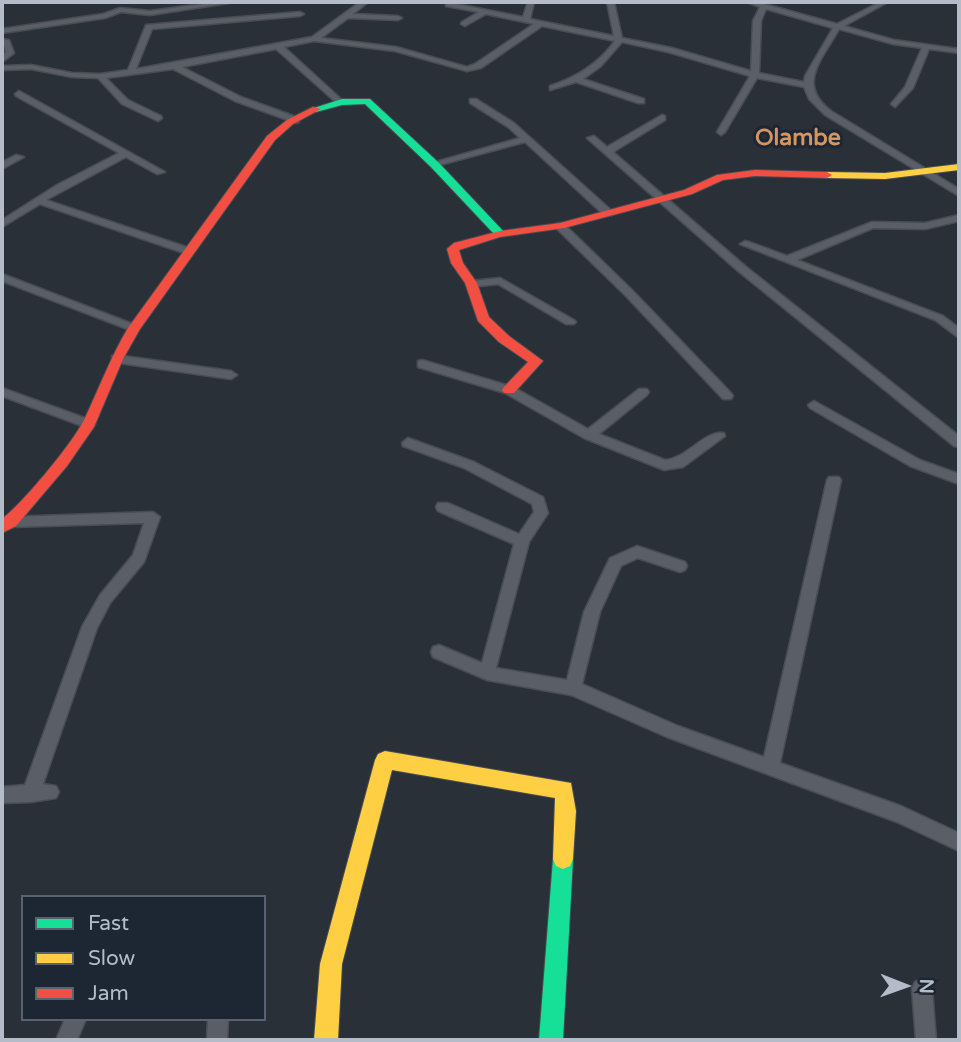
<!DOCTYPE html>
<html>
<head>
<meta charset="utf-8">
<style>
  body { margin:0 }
  #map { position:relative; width:961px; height:1042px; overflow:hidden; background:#2a3038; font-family:"Varela Round",sans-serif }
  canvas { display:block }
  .frame { position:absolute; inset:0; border:4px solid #b4bcc9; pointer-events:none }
  .legend { position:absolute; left:21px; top:895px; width:245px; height:126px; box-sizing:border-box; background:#1d2633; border:2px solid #59626f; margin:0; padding:9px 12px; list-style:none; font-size:21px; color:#b4bcc9 }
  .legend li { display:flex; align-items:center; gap:14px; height:35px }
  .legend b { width:35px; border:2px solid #59626f }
  .north { position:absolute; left:870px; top:951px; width:70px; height:70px; -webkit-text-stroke:5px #1d2633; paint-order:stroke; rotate:91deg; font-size:19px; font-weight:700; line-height:28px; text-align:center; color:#b4bcc9 }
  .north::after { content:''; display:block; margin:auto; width:24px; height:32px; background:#b4bcc9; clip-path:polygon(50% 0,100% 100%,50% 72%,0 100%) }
</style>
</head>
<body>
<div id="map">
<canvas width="961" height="1042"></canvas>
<div class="frame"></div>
<ul class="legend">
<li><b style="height:9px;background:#16e098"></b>Fast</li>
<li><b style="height:9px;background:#ffcf43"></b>Slow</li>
<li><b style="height:9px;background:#f24e42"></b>Jam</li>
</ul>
<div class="north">N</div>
</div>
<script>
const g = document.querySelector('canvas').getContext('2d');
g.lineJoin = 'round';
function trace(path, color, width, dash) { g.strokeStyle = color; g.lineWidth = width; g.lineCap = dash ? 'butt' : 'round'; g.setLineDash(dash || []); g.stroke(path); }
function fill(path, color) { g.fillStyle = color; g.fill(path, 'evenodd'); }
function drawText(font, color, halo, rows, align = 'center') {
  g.font = font + ' "Varela Round",sans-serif'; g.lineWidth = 6; g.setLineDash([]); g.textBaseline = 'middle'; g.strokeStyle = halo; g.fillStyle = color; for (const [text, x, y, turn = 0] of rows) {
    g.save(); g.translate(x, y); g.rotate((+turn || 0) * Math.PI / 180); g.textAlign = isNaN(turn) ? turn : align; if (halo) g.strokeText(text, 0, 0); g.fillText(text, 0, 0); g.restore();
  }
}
const street = new Path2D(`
  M217 2H235L150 15 121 12 105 18 2 33V29L103 14 120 8 150 11Z
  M360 2H368L353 14 398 16 402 18 398 20 348 18 321 38 396 47 467 67 475 64 534 24 486 14 465 26 461 24 462 22 479 12 446 6V2L523 17 528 2H534L530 19 614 36 607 2H614L622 38 672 48 751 71 753 21 760 7 747 2H757L837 24 880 2H888L844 26 894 40 959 49V53L929 49 913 88 895 107 891 104 905 87 922 48 893 44 839 29C822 60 796 84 831 111L959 189V196L825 115 809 99 804 87 757 78 725 132 721 135 717 132 750 76 668 52 622 42 601 66 583 79 644 99V103H638L576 82 550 90V86C577 77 598 64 615 41L542 26 481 68 467 71 395 51 314 41 284 47 342 100V104L339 105 276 49 182 67 241 97 299 118V122L296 123 235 101 173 69 106 78 128 100 161 116 162 118 158 121 122 104 98 78 72 77 31 69 2 70V66L31 65 72 73 100 74 128 70 146 25 300 12 304 14 300 16 152 29 136 69 312 37ZM766 9 833 28 805 76 804 82 759 73 761 21Z
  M2 39 9 40 14 53 2 62V56L6 52Z
  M19 91 165 172 157 174 126 157 46 200 192 249V253H184L40 204 2 227V220L57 185 119 153 16 96 15 94Z
  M470 99H476L514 123 612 211V215H604L525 142 432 167V163L520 138 508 127 470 103Z
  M662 115 665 116V120L613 152 745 266 959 436V447L954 446 737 270 587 138 594 136 607 147Z
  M16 155 24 157 2 169V162Z
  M959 215V221L925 229 873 228 797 260 943 316 959 328V338L935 320 740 244 745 241 749 242 787 256 872 222 925 223Z
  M560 223 564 224 633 291 731 393 733 396 731 399H723L625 295 556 228V224Z
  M2 274 138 326 140 328 134 332 130 330 2 281Z
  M500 278 574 320 576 322 574 324H566L498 284 471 287 466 284 471 281Z
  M116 355 231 371 237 375 231 379 112 362V356Z
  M422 360 513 387 588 429 639 389H647L649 392 647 395 599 434 665 460C686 459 705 430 724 433L725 436 683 467 664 470 584 438 505 393 418 367V361Z
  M2 388 93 421 95 424 89 428 85 427 2 396Z
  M814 401 920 460 959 474V484L910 466 810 408 808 405Z
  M408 438 474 462 543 497 548 513 529 542 496 668 567 680 584 612 610 558 637 546 685 562 687 566 685 570 680 572 638 558 621 566 600 612 582 684 678 726 764 757 827 480 829 477H839L841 480 780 763 901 806 959 833V851L897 822 667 737 571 695 487 680 433 657 431 652 433 647 439 645 482 663 514 544 438 511 436 507 438 503H448L519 534 534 512 532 504 464 468 403 446 402 443Z
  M153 512 160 517 144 562 110 603 97 628 43 784 56 786 59 792 56 798 31 802 2 803V787L25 785 82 627 100 595 133 555 144 523 10 527 3 522 10 517Z
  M922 979 929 982 932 989 936 1040H916L912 989 915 982Z
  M65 1019H86L77 1040H56Z
  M208 1019H228L227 1040H207Z`);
const fast = new Path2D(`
  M342 99H370L439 163 504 232V236H496L431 167 365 104 342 105 316 112 311 109Z
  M563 849 570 852 573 859 563 1040H539L553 859 556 852Z`);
const slow = new Path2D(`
  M959 164V170L885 179 827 178 822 175 827 172 885 173Z
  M385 751 571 783 576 811 573 859 570 866 563 869 556 866 553 859 555 798 392 770 342 964 338 1040H314L320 964 375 760 378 754Z`);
const jam = new Path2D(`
  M313 107 321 109 293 124 275 140 140 329 123 359 94 427 67 466 16 526 2 533V519C23 503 72 444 84 420 99 389 110 358 128 328L267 136 287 120Z
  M755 170 827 172 832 175 827 178 755 176 723 180 692 194 564 228 500 237 459 250 463 263 477 283 489 317 509 336 543 361 514 393H504L502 390 504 387 528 362 499 342 478 321 465 283 451 263 447 249 454 243 500 231 560 223 684 190 717 175Z`);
trace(street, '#484c53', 3);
trace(fast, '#484c53', 2);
trace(slow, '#484c53', 2);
trace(jam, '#484c53', 2);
fill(street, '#5a5e66');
fill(fast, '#16e098');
fill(slow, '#ffcf43');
fill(jam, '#f24e42');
drawText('bold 23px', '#d59563', '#1d2633', [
  ["Olambe",798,139]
]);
</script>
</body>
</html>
